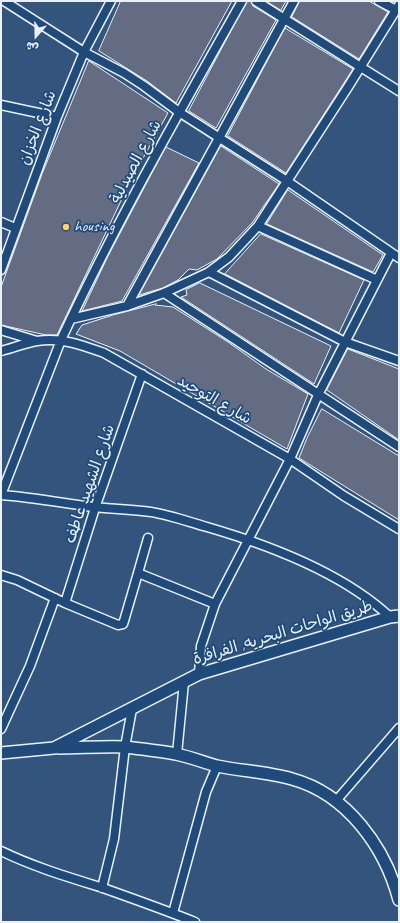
<!DOCTYPE html>
<html>
<head>
<meta charset="utf-8">
<style>
  body { margin:0 }
  #map { position:relative; width:400px; height:923px; overflow:hidden; background:#33547d; font-family:Caveat,"Playpen Sans Arabic",sans-serif }
  canvas { display:block }
  .frame { position:absolute; inset:0; border:2px solid #e8f1f8; pointer-events:none }
  .north { position:absolute; left:16px; top:16px; width:40px; height:40px; -webkit-text-stroke:3px #1f4a7a; paint-order:stroke; rotate:200deg; font-size:11px; font-weight:700; line-height:16px; text-align:center; color:#e8f1f8 }
  .north::after { content:''; display:block; margin:auto; width:14px; height:18px; background:#e8f1f8; clip-path:polygon(50% 0,100% 100%,50% 72%,0 100%) }
</style>
</head>
<body>
<div id="map">
<canvas width="400" height="923"></canvas>
<div class="frame"></div>
<div class="north">ش</div>
</div>
<script>
const g = document.querySelector('canvas').getContext('2d');
g.lineJoin = 'round';
function fill(path, color) { g.fillStyle = color; g.fill(path, 'evenodd'); }
function trace(path, color, width, dash) { g.strokeStyle = color; g.lineWidth = width; g.lineCap = dash ? 'butt' : 'round'; g.setLineDash(dash || []); g.stroke(path); }
function drawText(font, color, halo, rows, align = 'center') {
  g.font = font + ' Caveat,"Playpen Sans Arabic",sans-serif'; g.lineWidth = 3.5; g.setLineDash([]); g.textBaseline = 'middle'; g.strokeStyle = halo; g.fillStyle = color; for (const [text, x, y, turn = 0] of rows) {
    g.save(); g.translate(x, y); g.rotate((+turn || 0) * Math.PI / 180); g.textAlign = isNaN(turn) ? turn : align; if (halo) g.strokeText(text, 0, 0); g.fillText(text, 0, 0); g.restore();
  }
}
const building = new Path2D(`
  M121 1H232L176 103 147 81 99 51Z
  M247 1H251L253 6 276 20 216 128 189 111Z
  M266 1H286L281 10Z
  M300 1H369L388 12 359 59 292 17Z
  M285 28 353 69 286 173 228 136Z
  M89 61 168 113 130 182 57 335H46L1 325V287L42 174Z
  M221 146 279 184 252 223 217 259 197 270 189 269 178 280 163 288 139 295Z
  M166 147 199 163 122 301 82 311 108 256Z
  M288 190 383 255 373 272 267 224Z
  M261 234 364 280 339 333 225 274Z
  M200 283 331 346 314 384 181 297 187 295 186 290Z
  M156 304 155 305 173 307 228 342 266 369 308 394 287 449 120 351 76 334 82 325 113 315Z
  M348 349 399 369V440L327 390Z
  M322 409 399 456V520L299 458 307 438Z`);
fill(building, '#636c83');
trace(building, '#e8f1f8', 1);
const street = new Path2D(`
  M4 1 84 52 124 73 144 86 179 112 287 181 399 258
  M256 1 399 91
  M379 1 396 10
  M1 105 57 117
  M1 222 15 228
  M258 226 377 280
  M1 270 57 117 84 52 111 1
  M209 272 345 342 399 361
  M164 293 399 447
  M127 306 294 1
  M71 319 127 306 164 293 209 272 229 257 258 226 348 87 399 5
  M1 330 37 341
  M1 351C13 348 25 343 37 341 61 337 82 345 104 353L290 459 344 496 399 529
  M1 495 61 340C115 224 179 113 242 1
  M1 495C29 497 57 502 85 506 107 509 129 509 151 512 170 515 189 522 207 527 269 545 342 572 390 617
  M138 573 148 538
  M1 575 17 580 65 603 118 625 123 624 124 621 138 573 215 604
  M65 603 95 508 142 374
  M199 674 201 646 215 604 290 459 318 395 391 253
  M1 729 30 666 55 598
  M177 754 184 682
  M335 802 399 728
  M1 851C34 867 68 877 103 888 134 899 165 910 195 922
  M102 888 114 839 125 747 132 709
  M173 913 206 792 217 766`);
const secondary = new Path2D(`
  M59 748C81 748 103 746 125 747 142 749 160 751 176 754 190 757 203 762 217 766 241 771 268 772 292 779 347 794 385 847 399 900
  M1 753 54 748 199 674 390 617 399 616`);
trace(street, '#e8f1f8', 11);
trace(secondary, '#e8f1f8', 14);
trace(street, '#1f4a7a', 8);
trace(secondary, '#1f4a7a', 11);
for (const [x, y, r, color] of [
  [66,227,4,"#ffd166"]
]) { const dot = new Path2D(); dot.arc(x, y, r, 0, 2 * Math.PI); g.fillStyle = color; g.fill(dot); trace(dot, '#1f4a7a', 1.5); }
drawText('16px', '#e8f1f8', '#1f4a7a', [
  ["شارع الخزان",38,128,-69],
  ["شارع الصيدلية",136,162,-62],
  ["شارع التوحيد",214,400,30],
  ["شارع الشهيد عاطف",90,484,-71],
  ["طريق الواحات البحريه, الفرافرة",283,633,-17]
]);
drawText('16px', '#e8f1f8', '#1f4a7a', [
  ["housing",74,227]
], 'left');
</script>
</body>
</html>
